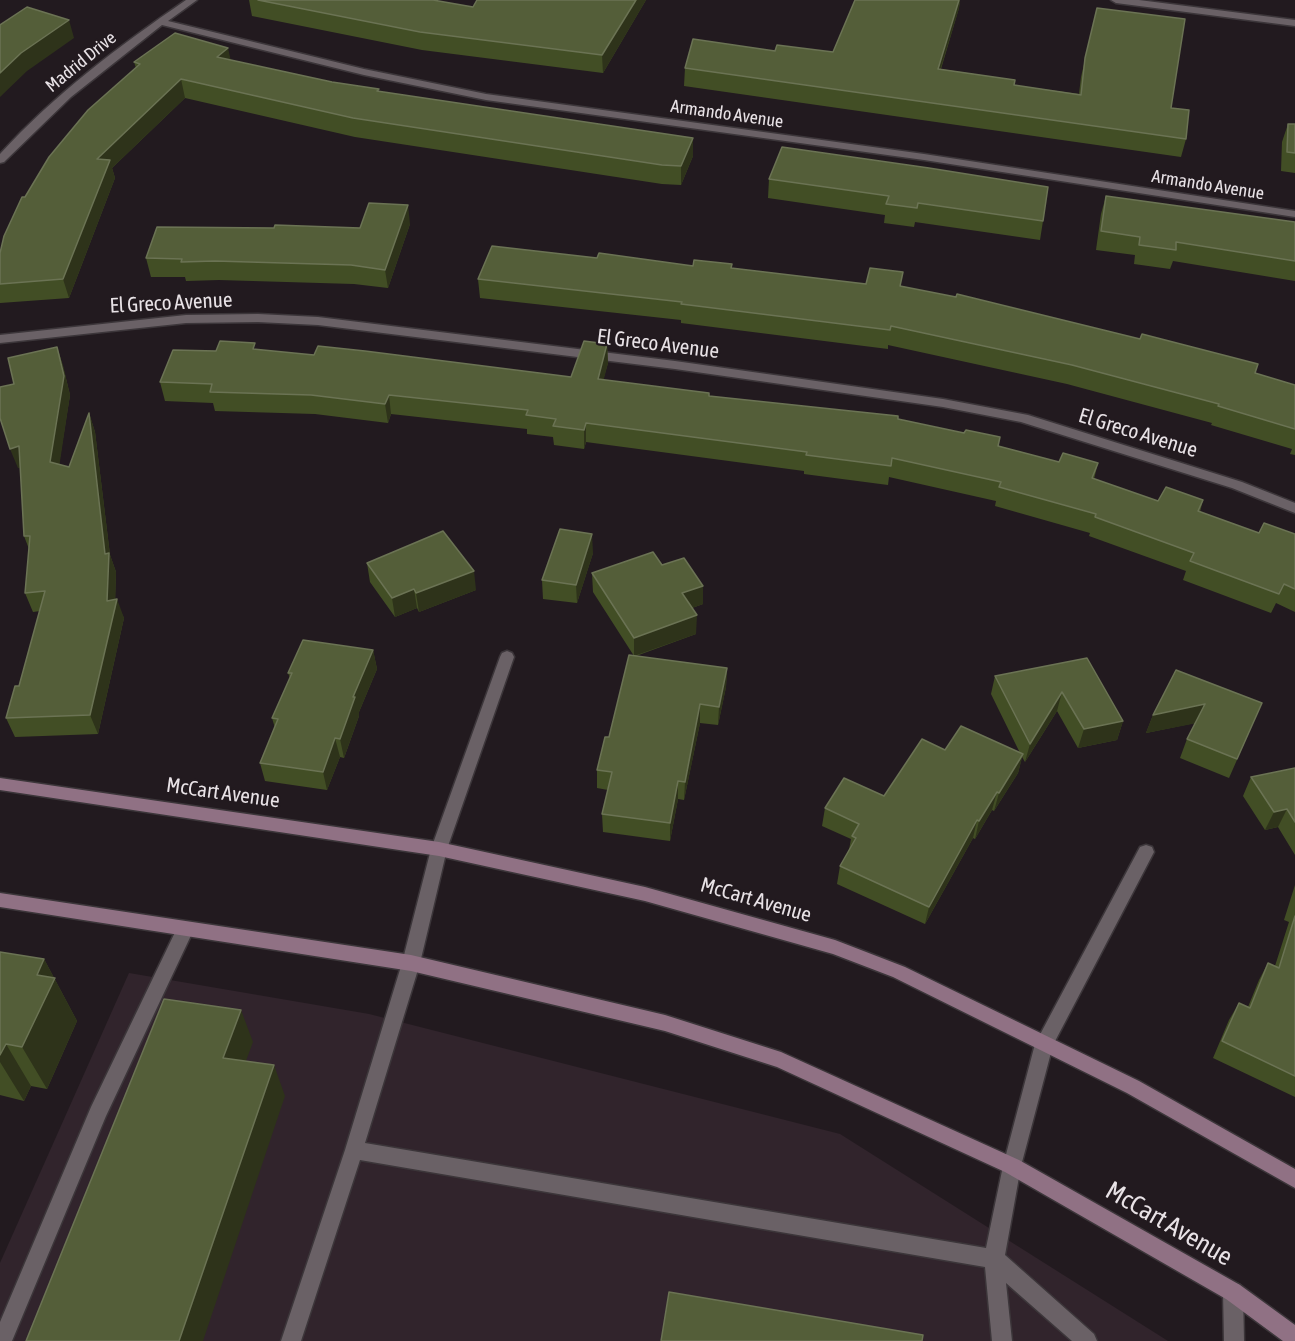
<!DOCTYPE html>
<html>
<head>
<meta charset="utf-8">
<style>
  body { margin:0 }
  canvas { display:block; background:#221a1f }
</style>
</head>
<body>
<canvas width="1295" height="1341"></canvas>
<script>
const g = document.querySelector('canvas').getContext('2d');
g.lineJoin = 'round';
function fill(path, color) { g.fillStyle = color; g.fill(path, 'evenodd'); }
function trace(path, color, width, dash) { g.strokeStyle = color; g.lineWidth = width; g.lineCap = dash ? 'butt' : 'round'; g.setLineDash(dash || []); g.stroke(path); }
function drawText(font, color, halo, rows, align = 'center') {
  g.font = font + ' "Asap Condensed",sans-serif'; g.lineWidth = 4.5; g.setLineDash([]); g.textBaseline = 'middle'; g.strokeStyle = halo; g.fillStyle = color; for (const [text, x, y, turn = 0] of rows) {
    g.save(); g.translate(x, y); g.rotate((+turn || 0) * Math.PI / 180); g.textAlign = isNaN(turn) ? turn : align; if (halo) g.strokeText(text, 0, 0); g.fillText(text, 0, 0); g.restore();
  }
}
fill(new Path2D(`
  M129 973 369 1014 840 1134 1168 1341H0V1263Z`), '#31242c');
const service = new Path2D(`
  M185 922 191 924 194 929 106 1116 12 1341H0V1322L91 1107 179 924Z
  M411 955 417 958 420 963 365 1143 986 1248 1003 1166 1005 1160 1012 1157 1019 1160 1021 1166 1005 1255 1094 1334 1097 1341H1072L1006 1283 1012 1341H992L985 1267 360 1160 301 1341H281L345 1150 402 963 405 958Z
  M1233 1282 1240 1285 1243 1292 1244 1341H1224L1223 1292 1226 1285Z`);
const minor = new Path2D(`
  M186 0H197L168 21 364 69 486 94 924 154 1295 211V217L924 160 486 100 364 75 162 25 71 97 4 162 0 163V154C55 94 119 46 186 0Z
  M1111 0H1139L1295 20V26L1116 3Z
  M258 314 318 317 675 361 943 399 1028 415 1242 482 1295 503V513L1232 488 1021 422 943 407 675 369 318 325 258 322 186 323 0 343V335L186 315Z
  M507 651 512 653 514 657 447 849 420 963 417 968 411 971 405 968 402 963 431 849 500 657 502 653Z
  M1146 845 1152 847 1154 852 1053 1045 1021 1166 1019 1172 1012 1175 1005 1172 1003 1166 1035 1044 1140 847Z`);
const secondary = new Path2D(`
  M0 778 439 842 645 887 835 940 905 967 1139 1081 1295 1169V1188L1127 1093 893 977 833 954 645 901 439 856 0 790Z
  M0 893 411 955 665 1015 781 1052 1019 1160 1240 1285 1295 1325V1341H1283L1226 1299 1005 1172 777 1067 665 1031 411 971 0 907Z`);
trace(service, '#3c363a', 3);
trace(minor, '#3c363a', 3);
trace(secondary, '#3c363a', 3);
fill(service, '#6a6166');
fill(minor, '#6a6166');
fill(secondary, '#907184');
fill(new Path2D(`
  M249 0H433L473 7 646 0 603 73 422 50 252 16Z
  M855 0H960L959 8 941 69 1015 80 1014 85 1079 94 1081 77 1097 8 1171 108 1186 139 1181 157 684 86 685 68 775 51 833 52Z
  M231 60 332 82 693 156 681 185 662 184 355 137 185 98 112 168 115 178 69 298 0 303V253L25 197 136 68 134 62Z
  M1288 124H1295V173L1281 171 1282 142Z
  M782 147 1043 221 1040 240 915 222 914 227 884 223 885 215 768 198 769 179Z
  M1106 196 1295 222V281L1173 261 1170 269 1134 264 1135 255 1096 250 1101 214Z
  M410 224 388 288 354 284 219 280 186 281 185 277H151L146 258 274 228H360Z
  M597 258 693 266 732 264V268L866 284 901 286 1255 373 1295 385V455L1290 454 1292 449 1211 425 1212 423 1067 384 888 345V349L681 323V320L480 298 478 279Z
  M607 344 608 363 603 380 709 396 898 419 1059 462 1098 463 1094 479 1158 501 1203 500 1200 512 1259 533 1295 534V612L1276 603 1271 613 1183 580 1186 571 1089 536 1090 533 995 506 996 501 889 477 888 485 804 474V471L586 442 584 449 554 445 553 437 527 434V429L391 414 388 423 315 414 215 411 213 403 165 401 160 382 257 350 571 377Z
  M57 347 63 366 70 395 59 464 69 467 89 413 95 432 110 555 116 572 115 600 124 618 98 734 15 737 6 718 19 686 40 611 33 612 25 593 29 549 24 536 20 467 18 468Z
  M593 553 577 603 543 599 542 580Z
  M367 563 476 590 419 612 417 608 395 617 370 582Z
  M662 565 703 586V604L692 608 696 634 636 656 727 668 726 687 718 725 700 723 684 800 678 799 670 841 603 832 602 814 608 790 597 788V770L609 737 634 656 593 592 592 573Z
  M373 650 377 669 359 712V716L344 758 340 757 327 790 265 781 260 763 275 728 272 718 290 678 288 673Z
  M1087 658 1123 721 1117 740 1078 748 1057 711 1025 762 1022 757 1018 773 994 811 992 810 975 839 973 838 925 924 837 884 840 866 849 850 851 839 822 826 825 808 884 796 945 750 1020 753 991 694 995 676Z
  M1262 703 1229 778 1180 758 1187 739 1195 723 1146 733 1153 715Z
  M1295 768V855L1278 827 1265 830 1243 796 1251 777Z
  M1295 885V1097L1213 1058 1229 1020 1239 1003 1248 1007 1259 980 1268 963 1275 966 1289 922 1284 920Z
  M0 952 44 959 77 1021 47 1089 31 1086 24 1101 0 1095Z`), '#424e25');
fill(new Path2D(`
  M636 0H646L603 73 602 55Z
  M959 0H960L959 8 935 87 938 69Z
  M69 20 74 38 27 71 0 97V73L21 53Z
  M228 48 232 66 217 57Z
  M181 79 185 98 112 168 115 178 69 298 63 279 97 159Z
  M693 138V156L681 185V166Z
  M408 205 410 224 388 288 385 270Z
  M607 344 608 363 599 398 598 379Z
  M57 347 63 366 70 395 57 481 50 462Z
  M389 395 391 414 388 423 385 404Z
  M89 413 95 432 110 555 116 572 115 611 117 599 124 618 98 734 90 715 107 601 105 554Z
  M586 423V442L584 449V430Z
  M19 446 27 465 18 468 10 449Z
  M592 534 593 553 577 603 576 585Z
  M474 571 476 590 419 612 416 593Z
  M703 586V604L681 612 682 593Z
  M414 589 417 608 395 617 392 598Z
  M697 615 696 634 634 656V638Z
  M373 650 377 669 359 712V716L344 758 340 739 353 697Z
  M727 668 726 687 718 725 719 707Z
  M1062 692 1057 711 1025 762 1030 744Z
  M700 704V723L684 800 685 782Z
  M1205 704 1197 723 1146 733 1153 715Z
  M1123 721 1117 740 1078 748 1084 729Z
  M335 738 340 757 327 790 323 772Z
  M1023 754 1018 773 994 811 999 793Z
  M678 781V799L670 841V823Z
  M997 792 992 810 975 839 979 821Z
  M1287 809 1278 827 1265 830 1274 812Z
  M977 820 973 838 925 924 929 907Z
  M44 959 77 1021 47 1089 22 1047 37 975Z
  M241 1010 253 1042 236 1088 223 1058Z
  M6 1044 31 1086 24 1101 0 1062V1055Z
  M274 1065 285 1096 203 1341H179Z`), '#2e331a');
const building = new Path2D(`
  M258 0H433L473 7 477 0H636L602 55 420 32Z
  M855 0H959L938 69 1015 80 1014 85 1081 95 1085 58 1097 8 1185 19 1171 108 1189 110 1186 139 685 68 693 39 775 51 777 45 833 52Z
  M27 7 69 20 21 53 0 73V25Z
  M175 33 228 48 217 57 332 82 379 89 377 91 693 138 681 166 662 165 353 118 181 79 97 159 110 160 63 279 0 284V253L4 236 22 197H25L49 157 88 110 140 64 134 62Z
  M1288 124H1295V153L1287 152Z
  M782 147 929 168 1048 187 1043 221 918 203 917 208 886 204 889 196 769 179Z
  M1106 196 1295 222V261L1176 242V250L1139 245 1140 237 1101 231Z
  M369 203 408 205 385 270 351 265 215 261 181 262 182 259 146 258 157 227 274 228 275 225 360 228Z
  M492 246 597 258 599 253 693 266 694 260 732 264 731 268 866 284 870 268 903 272 900 286 956 297 957 294 1140 339 1142 334 1258 364 1255 373 1295 385V429L1218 406 1219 404 1072 365 891 326 890 330 681 304 682 302 478 279Z
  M220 341 255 343 253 349 314 355 318 346 365 351 571 377 584 341 607 344 598 379 709 393V396L898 416V419L964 433 966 430 1000 437 998 446 1059 462 1063 453 1098 463 1092 478 1158 501 1166 487 1203 500 1198 511 1259 533 1264 523 1295 534V589L1284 584 1279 594 1190 561 1194 553 1095 517 1096 514 999 487 1001 482 892 458 891 466 806 455 807 452 586 423 584 430 553 426 556 419 526 415 528 410 389 395 385 404 311 395 210 392 212 384 160 382 173 350 216 351Z
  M57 347 64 376 50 462 69 467 89 413 105 554 109 553 107 601 117 599 90 715 6 718 15 686H19L45 591 25 593 30 536H24L19 446 10 449 0 418V387L14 384 8 358Z
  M560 529 592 534 576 585 542 580Z
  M443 531 474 571 416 593 414 589 392 598 367 563Z
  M653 552 662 565 684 558 703 586 682 593 697 615 634 638 592 573Z
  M303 640 373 650 353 697H355L340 739 335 738 323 772 260 763 278 719 272 718 292 673H288Z
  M629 655 727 668 719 707 700 704 685 782 678 781 670 823 602 814 612 772 597 770 605 737H609Z
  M1087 658 1123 721 1084 729 1062 692 1030 744 995 676Z
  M1176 670 1262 703 1237 759 1187 739 1205 704 1153 715Z
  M961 726 1023 754 999 793 997 792 979 821 977 820 929 907 840 866 856 838 852 836 859 824 825 808 844 778 884 796 922 739 945 750Z
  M1295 768V822L1287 809 1274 812 1251 777Z
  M1295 916V1076L1222 1041 1239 1003 1250 1008 1268 963 1279 968Z
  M0 952 44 959 37 975 55 978 22 1047 6 1044 0 1055Z
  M164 999 241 1010 223 1058 274 1065 179 1341H26Z
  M669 1292 923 1335 922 1341H661Z`);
fill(building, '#545e39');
trace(building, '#6b7354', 1.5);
drawText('18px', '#e8e2e6', '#221a1f', [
  ["Madrid Drive",81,62,-39],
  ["Armando Avenue",727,114,8],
  ["Armando Avenue",1208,185,9]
]);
drawText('21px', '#e8e2e6', '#221a1f', [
  ["El Greco Avenue",171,303,-3],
  ["El Greco Avenue",658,344,7],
  ["El Greco Avenue",1138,433,17],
  ["McCart Avenue",223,793,8],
  ["McCart Avenue",756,900,16]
]);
drawText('26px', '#e8e2e6', '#221a1f', [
  ["McCart Avenue",1169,1224,30]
]);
</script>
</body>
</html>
